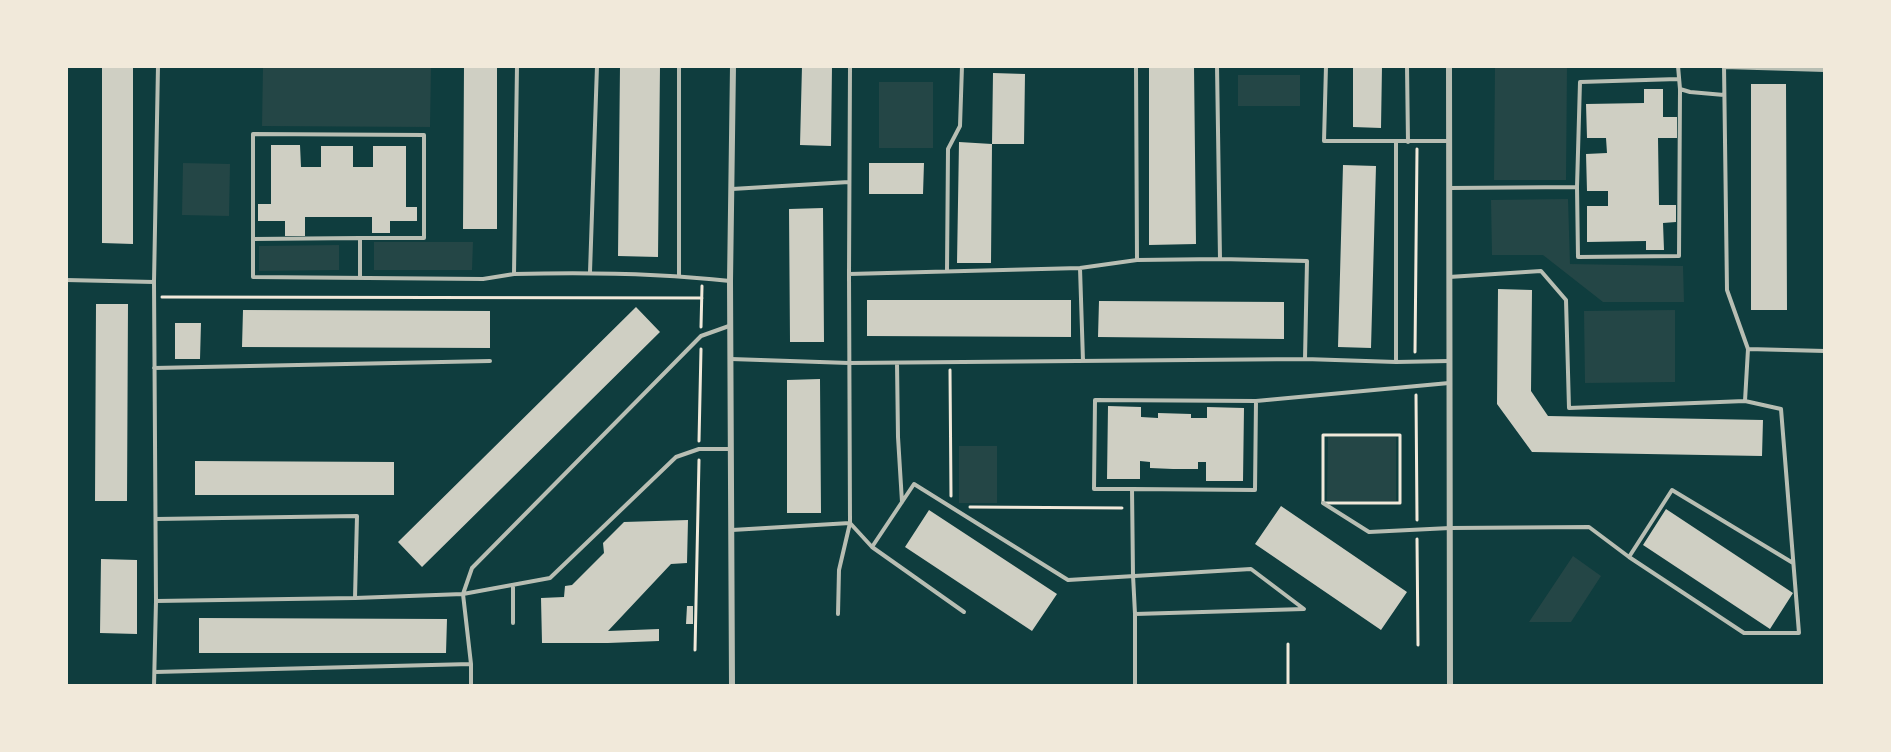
<!DOCTYPE html>
<html>
<head>
<meta charset="utf-8">
<style>
  body { margin:0 }
  #map { position:relative; width:1891px; height:752px; overflow:hidden; background:#0f3d3e; font-family:Rubik,sans-serif }
  canvas { display:block }
  .frame { position:absolute; inset:0; border:68px solid #f1e9da; pointer-events:none }
</style>
</head>
<body>
<div id="map">
<canvas width="1891" height="752"></canvas>
<div class="frame"></div>
</div>
<script>
const g = document.querySelector('canvas').getContext('2d');
g.lineJoin = 'round';
function fill(path, color) { g.fillStyle = color; g.fill(path, 'evenodd'); }
function trace(path, color, width, dash) { g.strokeStyle = color; g.lineWidth = width; g.lineCap = dash ? 'butt' : 'round'; g.setLineDash(dash || []); g.stroke(path); }
fill(new Path2D(`
  M263 66H431L430 127 262 126Z
  M1495 66H1567L1566 180H1494Z
  M1238 75H1300V106H1238Z
  M879 82H933V148H879Z
  M183 163 230 164 229 216 182 215Z
  M1568 199 1570 264 1683 266 1684 302H1603L1543 255H1492L1491 200Z
  M374 242H473L472 270H374Z
  M339 245V270L259 271V246Z
  M1675 310V382L1585 383 1584 311Z
  M1328 437H1396V501H1327Z
  M959 446H997V503H959Z
  M1573 556 1601 576 1571 622H1529Z`), '#244646');
fill(new Path2D(`
  M102 66H133V244L102 243Z
  M464 66H497V229H463Z
  M620 66H660L658 257 618 256Z
  M802 66H832L831 146 800 145Z
  M1149 66H1194L1196 244 1149 245Z
  M1353 66H1382L1381 128 1353 127Z
  M993 73 1025 74 1024 144H992Z
  M1751 84H1786L1787 310H1751Z
  M1644 89H1663V117H1677V138H1658L1659 205H1676V222L1663 223 1664 250H1646V241L1587 242V206H1608V191H1587L1586 154 1607 153 1606 138H1587L1586 104 1644 103Z
  M959 142 992 144 991 263H957Z
  M271 145H300L301 167H321V146H353V167H373V146H406V207H417V221H390V233H372V217H305V236H285V221H258V204H271Z
  M869 163H924L923 194H869Z
  M1343 165 1376 166 1371 348 1338 347Z
  M823 208 824 342H790L789 209Z
  M1498 289 1532 290 1531 391 1548 416 1763 420 1762 456 1532 452 1497 404Z
  M867 300H1071V337L867 336Z
  M1099 301 1284 302V339L1098 337Z
  M96 304H128L127 501H95Z
  M636 307 660 332 422 567 398 542Z
  M243 310 490 311V348L242 347Z
  M175 323H201L200 359H175Z
  M820 379 821 513H787V380Z
  M1108 406 1141 407V417L1158 418V413L1191 414V418H1207V407L1244 408 1243 481H1206V462H1198V469H1173L1150 468V462L1140 461V479H1107Z
  M195 461 394 462V495H195Z
  M1281 506 1407 592 1381 630 1255 544Z
  M1666 509 1793 593 1770 629 1643 545Z
  M929 510 1057 594 1032 631 905 547Z
  M688 520 687 563 671 564 608 631 659 629V641L608 643H542L541 598 564 597 565 586 572 585 604 553 603 543 624 522Z
  M101 559 137 560V634L100 633Z
  M687 606H693V624H686Z
  M199 618 447 619 446 653H199Z`), '#cfcfc3');
trace(new Path2D(`
  M162 297 702 298
  M701 327 702 286
  M1415 352 1417 149
  M950 370 951 496
  M1416 395 1417 520
  M1323 435H1400V503H1323Z
  M699 441 701 349
  M970 507 1122 508
  M1417 539 1418 645
  M695 650 699 460
  M1288 686V644`), '#f1e9da', 3);
trace(new Path2D(`
  M679 66V275
  M1136 66 1137 260
  M1217 66 1220 259
  M1326 66 1324 141H1448
  M1407 66 1408 142
  M1678 66 1680 89 1690 92 1724 95
  M1724 66 1727 290 1748 349 1745 401 1781 409 1799 633H1744L1629 557 1672 490 1793 563
  M1724 67 1825 70
  M1678 79 1580 82 1577 187 1578 257 1679 256 1680 89
  M1396 142V362
  M1449 188 1577 187
  M732 189 849 182
  M253 239 360 238
  M1080 268 1083 361
  M947 271 948 149 960 126 962 66
  M590 272 597 66
  M514 274C586 272 658 273 730 281
  M849 274 850 66
  M360 277V238H424V135L253 134V277L483 279 514 274 517 66
  M1449 277 1541 271 1566 300 1569 408 1745 401
  M66 280 154 282
  M1748 349 1825 351
  M731 359 849 363 1305 359 1396 362 1449 361
  M897 363 898 437 902 502
  M154 368 490 361
  M1256 401 1449 383
  M1323 503 1369 532 1450 528 1589 527 1629 557
  M156 519 357 516 355 598
  M732 530 850 523 872 547
  M156 601 355 598 463 594 550 578 676 457 699 449H730
  M964 612 872 547 914 484 1068 580 1251 569 1304 609 1135 614 1133 575 1132 489H1094L1095 400 1256 401 1255 490 1132 489
  M838 614 839 570 850 523 849 274 1080 268 1137 260 1220 259 1307 261 1305 359
  M513 623V585
  M155 672 471 664
  M154 686 156 601 154 282 158 66
  M471 686V664L463 594 472 568 701 336 729 326
  M1135 686V614`), '#b8beb3', 4);
trace(new Path2D(`
  M1449 66 1450 686
  M732 686 730 281 733 66`), '#b8beb3', 6);
</script>
</body>
</html>
